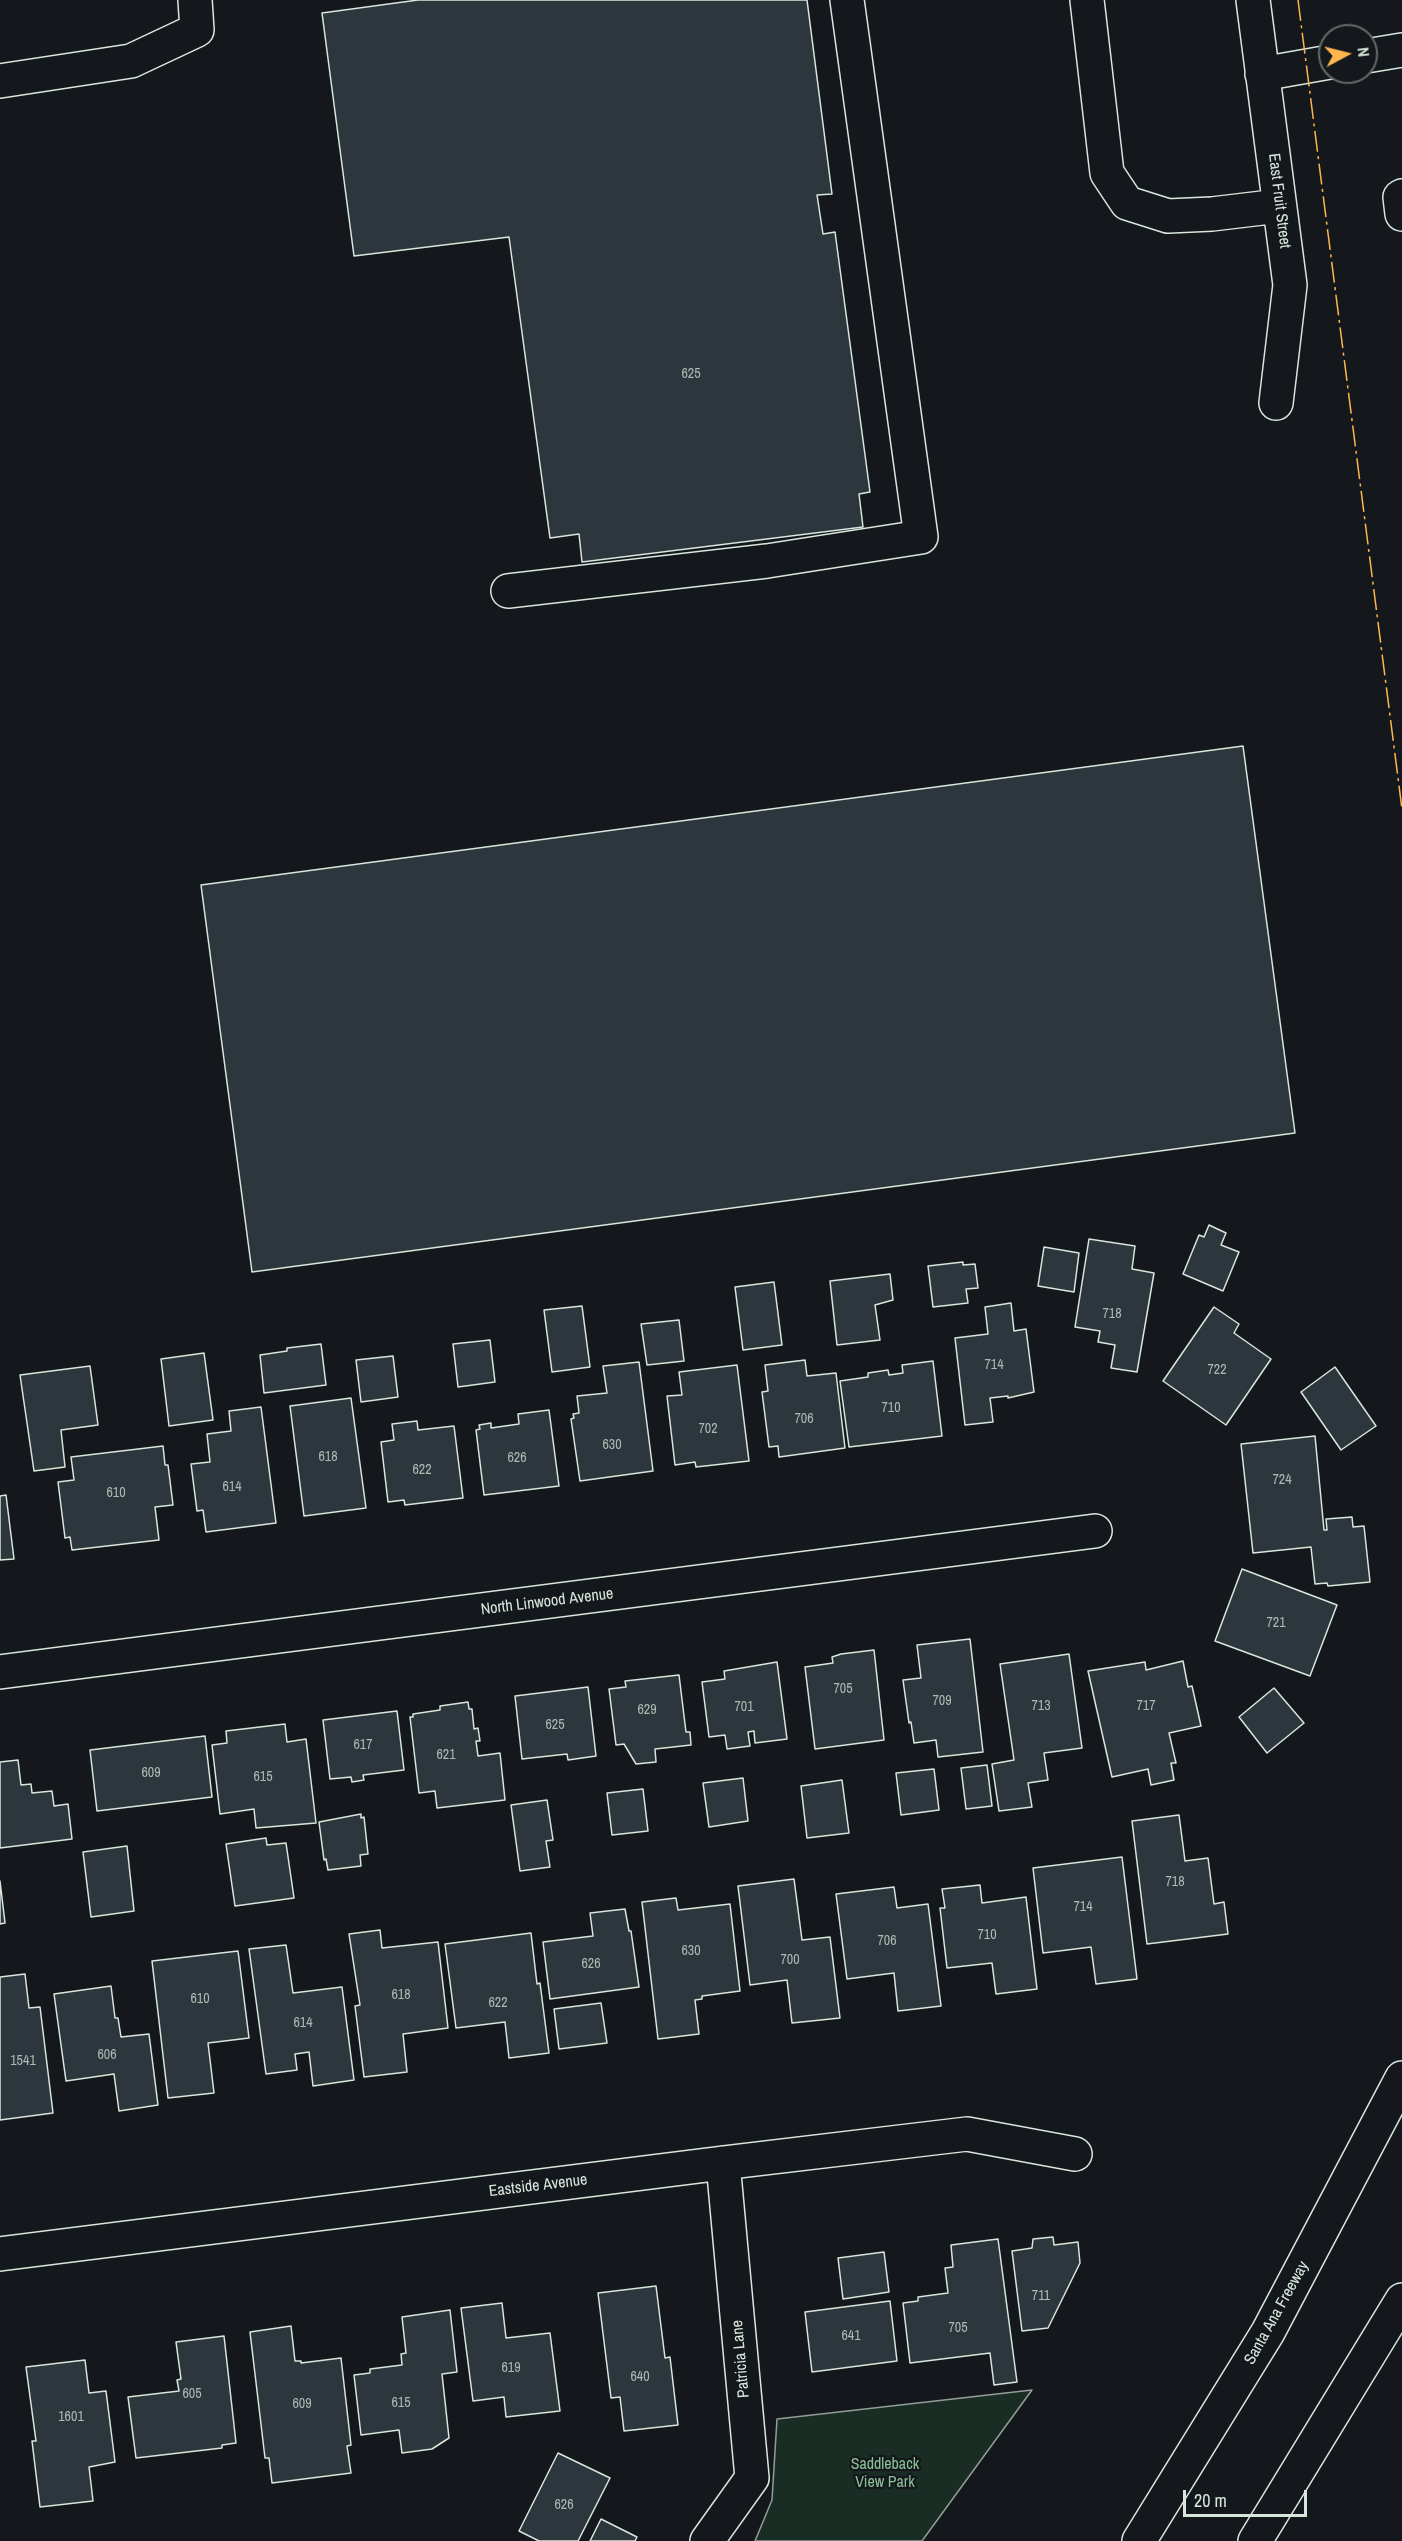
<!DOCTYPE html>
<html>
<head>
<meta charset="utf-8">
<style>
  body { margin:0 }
  #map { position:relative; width:1402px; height:2541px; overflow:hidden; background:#14181c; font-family:"Archivo Narrow",sans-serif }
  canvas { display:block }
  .north { position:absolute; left:1318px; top:24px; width:60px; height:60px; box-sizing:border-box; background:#14181c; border:2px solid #626a69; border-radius:50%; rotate:83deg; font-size:16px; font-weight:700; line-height:24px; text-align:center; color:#d8e6dc }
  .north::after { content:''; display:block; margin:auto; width:21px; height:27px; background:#ffb74d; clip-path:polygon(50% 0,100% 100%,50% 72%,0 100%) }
  .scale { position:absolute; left:1183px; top:2490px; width:124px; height:27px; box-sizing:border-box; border:3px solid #d8e6dc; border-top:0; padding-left:8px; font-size:18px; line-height:21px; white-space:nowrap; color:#d8e6dc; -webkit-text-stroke:4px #14181c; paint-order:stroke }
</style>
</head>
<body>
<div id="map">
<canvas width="1402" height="2541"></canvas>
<div class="north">N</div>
<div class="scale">20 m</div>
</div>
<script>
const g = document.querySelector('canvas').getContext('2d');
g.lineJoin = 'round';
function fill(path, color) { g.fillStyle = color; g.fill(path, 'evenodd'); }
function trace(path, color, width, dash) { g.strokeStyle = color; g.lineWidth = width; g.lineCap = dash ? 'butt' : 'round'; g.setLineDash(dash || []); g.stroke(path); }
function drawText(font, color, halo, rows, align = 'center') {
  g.font = font + ' "Archivo Narrow",sans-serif'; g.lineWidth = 4.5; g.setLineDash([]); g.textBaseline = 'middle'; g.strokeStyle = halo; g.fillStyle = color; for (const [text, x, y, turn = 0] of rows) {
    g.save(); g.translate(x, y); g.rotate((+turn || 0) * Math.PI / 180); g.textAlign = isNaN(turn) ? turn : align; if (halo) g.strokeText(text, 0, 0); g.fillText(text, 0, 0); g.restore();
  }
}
const green = new Path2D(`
  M1032 2390 922 2541H755L772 2500 777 2419Z`);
fill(green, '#1a2d24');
trace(green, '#939e99', 1.5);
const building = new Path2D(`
  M418 0H807L832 194 817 195 823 234 835 232 870 492 859 494 863 527 582 562 579 534 550 538 509 237 354 256 322 13Z
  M1243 746 1295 1133 252 1272 201 885Z
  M1209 1225 1226 1233 1221 1245 1239 1252 1223 1291 1183 1274 1199 1235 1204 1237Z
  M1089 1239 1135 1246 1132 1269 1154 1273 1137 1372 1111 1368 1115 1345 1098 1342 1100 1331 1075 1327Z
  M1044 1247 1079 1253 1074 1292 1038 1286Z
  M963 1262V1265L975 1264 978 1288 966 1289 968 1303 933 1307 928 1266Z
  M890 1274 893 1300 875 1305 880 1340 837 1345 830 1281Z
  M774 1282 782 1345 743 1350 735 1287Z
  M1011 1303 1014 1331 1026 1329 1034 1392 1008 1398V1396L990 1398 993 1422 965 1425 955 1338 988 1334 985 1307Z
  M582 1306 590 1367 552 1372 544 1310Z
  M1214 1307 1239 1324 1234 1333 1271 1359 1226 1425 1163 1381Z
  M679 1320 684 1361 647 1365 641 1324Z
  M490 1340 495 1382 458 1387 453 1344Z
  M321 1344 326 1385 264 1393 260 1355 287 1351V1348Z
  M204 1353 213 1420 169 1426 161 1359Z
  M393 1356 398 1397 361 1402 356 1360Z
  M805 1360 807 1376 836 1373 845 1448 779 1457 778 1446 769 1447 762 1392 768 1391 765 1365Z
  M933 1361 942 1436 849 1447 840 1381 868 1377V1373L888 1370 889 1375 903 1373 902 1365Z
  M639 1362 653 1471 580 1481 571 1419 574 1418 573 1414 579 1413 577 1396 607 1393 603 1366Z
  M737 1365 749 1461 696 1467 695 1462 675 1465 667 1396 682 1395 679 1372Z
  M90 1366 98 1425 61 1430 65 1467 34 1471 20 1375Z
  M1335 1367 1376 1426 1341 1450 1301 1392Z
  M351 1398 366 1508 304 1516 290 1406Z
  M261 1407 276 1523 206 1532 203 1510 197 1511 191 1464 210 1462 207 1434 231 1431 229 1411Z
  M549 1410 559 1486 484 1495 476 1430 480 1429 479 1425 491 1423V1428L519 1424 518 1414Z
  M417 1421 418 1430 454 1426 463 1498 405 1505 404 1500 388 1502 381 1442 394 1440 392 1424Z
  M1315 1436 1324 1530H1327L1326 1519 1352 1517 1353 1527 1364 1526 1370 1582 1328 1586 1327 1583 1315 1584 1311 1547 1253 1553 1241 1444Z
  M163 1446 165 1465H168L173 1505 155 1507 159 1540 72 1550 70 1537 65 1538 58 1482 74 1480 71 1457Z
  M6 1495 14 1559 0 1560V1496Z
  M1242 1569 1337 1605 1310 1676 1215 1641Z
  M970 1639 983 1752 938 1757 936 1740 914 1743 911 1722 909 1723 903 1680 921 1678 917 1645Z
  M874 1650 884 1740 815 1749 805 1667 833 1663 832 1657 841 1654Z
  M1069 1654 1082 1748 1044 1753 1048 1780 1028 1783 1032 1807 999 1811 992 1764 1014 1760 1000 1664Z
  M1183 1661 1188 1687 1192 1686 1201 1726 1169 1733 1176 1763H1171L1174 1780 1151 1785 1148 1769 1112 1777 1088 1671 1145 1662 1146 1670Z
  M777 1662 787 1739 755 1743 754 1731 748 1732 750 1746 727 1749 725 1735 709 1737 702 1682 725 1679 724 1671Z
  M679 1675 686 1732H690L691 1745 655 1749 656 1762 636 1764 624 1744 616 1745 609 1689 626 1687 625 1681Z
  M588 1687 596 1756 568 1760 567 1754 522 1759 515 1696Z
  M1274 1688 1304 1723 1267 1753 1239 1717Z
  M468 1702 469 1709H472L474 1729 478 1728 480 1741H476L478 1756 500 1753 505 1800 437 1808 435 1791 419 1793 410 1717H413V1714L440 1710V1706Z
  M397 1711 404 1770 363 1775 364 1780 352 1782 351 1777 330 1779 323 1720Z
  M285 1724 287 1742 306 1739 316 1823 256 1828 254 1809 220 1814 212 1745 227 1743 226 1731Z
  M205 1736 212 1797 97 1811 90 1750Z
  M18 1760 21 1785 31 1784 32 1793 52 1791 54 1806 68 1804 72 1839 0 1848V1762Z
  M987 1765 992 1806 966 1809 961 1768Z
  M934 1769 939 1810 901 1815 896 1773Z
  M743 1778 748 1821 709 1827 703 1783Z
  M842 1780 849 1833 807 1838 801 1786Z
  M643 1789 648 1831 612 1835 607 1793Z
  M547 1800 553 1840 546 1841 550 1867 520 1871 511 1805Z
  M361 1814V1818L364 1817 368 1854 360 1855 361 1866 328 1870 326 1859 324 1860 319 1822Z
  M1179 1815 1185 1861 1208 1858 1214 1904 1224 1902 1228 1934 1147 1944 1132 1821Z
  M266 1838 267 1845 286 1843 294 1898 235 1906 226 1844Z
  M127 1846 134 1911 91 1917 83 1852Z
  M1122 1857 1137 1979 1096 1984 1091 1947 1043 1953 1033 1868Z
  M794 1879 802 1940 830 1937 840 2018 792 2023 787 1980 750 1985 738 1886Z
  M0 1881 5 1923 0 1924Z
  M980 1885 982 1903 1026 1897 1037 1989 996 1994 992 1963 947 1968 940 1908H945L942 1889Z
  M894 1887 897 1908 928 1904 941 2006 898 2011 894 1973 847 1979 836 1894Z
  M676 1898 678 1910 730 1904 740 1991 702 1996V1999L695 2000 699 2034 658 2039 642 1902Z
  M625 1909 629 1931H631L639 1987 550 1999 543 1942 593 1936 590 1913Z
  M380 1930 382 1948 438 1942 448 2028 403 2034 407 2072 364 2077 355 2006 360 2005 349 1934Z
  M531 1933 537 1984 540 1983 549 2053 509 2058 505 2022 456 2028 445 1944Z
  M286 1945 293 1993 342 1987 354 2080 313 2086 309 2052 295 2054 297 2070 266 2074 249 1949Z
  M238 1951 249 2038 208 2043 214 2093 168 2098 152 1961Z
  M25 1974 29 2008 40 2007 53 2113 0 2120V1977Z
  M111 1986 115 2018H118L121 2037 149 2034 158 2105 119 2111 114 2074 66 2081 54 1994Z
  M601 2003 607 2043 559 2049 554 2009Z
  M1053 2237 1054 2245 1078 2242 1080 2263 1048 2328 1022 2331 1012 2251 1032 2248 1033 2239Z
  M998 2239 1017 2382 994 2385 990 2353 910 2363 903 2303 918 2301V2297L948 2293 945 2268 953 2267 951 2245Z
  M884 2252 889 2292 843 2299 838 2258Z
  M656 2286 665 2358 670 2357 678 2425 624 2431 620 2397 611 2398 598 2293Z
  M890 2301 897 2361 812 2372 805 2312Z
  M502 2303 506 2338 550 2333 560 2411 506 2417 504 2397 473 2401 461 2308Z
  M450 2310 457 2372 442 2374 449 2438 432 2449 402 2453 399 2430 361 2435 354 2375 370 2373V2369L402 2365 401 2354 406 2353 402 2317Z
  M291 2326 295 2361H301V2363L341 2358 351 2445 347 2446 351 2473 272 2483 269 2458H265L250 2332Z
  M224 2336 236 2443 222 2445V2448L136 2458 128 2397 179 2391 177 2380 181 2379 176 2342Z
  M85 2360 89 2393 106 2391 115 2462 89 2467 93 2501 40 2507 32 2441H36L26 2367Z
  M558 2453 610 2478 578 2541H539L519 2531Z
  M601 2519 637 2537 635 2541H590Z`);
fill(building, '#2c363c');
trace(building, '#d8e6dc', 1.5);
const minor = new Path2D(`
  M1087 0 1107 173 1127 203 1168 216 1212 214 1279 206
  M1253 0 1290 285 1276 403
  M1366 56 1402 50
  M1262 74 1330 62
  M0 81 131 61 197 30 195 0
  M1402 196 1400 197 1402 214
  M508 591 767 561 921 537 847 0
  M0 1672 1095 1531
  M0 2254 723 2163 967 2134 1075 2154
  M707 2541 752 2478 723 2163`);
const highway = new Path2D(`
  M1139 2541 1268 2332 1402 2078
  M1255 2541 1402 2300`);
trace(minor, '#d8e6dc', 36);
trace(highway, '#d8e6dc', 36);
trace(minor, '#14181c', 33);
trace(highway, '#14181c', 33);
trace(new Path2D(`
  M1298 0 1402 809`), '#ffb74d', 1.5, [21, 4.5, 3, 4.5]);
drawText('14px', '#adbab4', null, [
  ["625",691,374],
  ["718",1112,1314],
  ["714",994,1365],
  ["722",1217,1370],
  ["710",891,1408],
  ["706",804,1419],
  ["702",708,1429],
  ["630",612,1445],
  ["618",328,1457],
  ["626",517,1458],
  ["622",422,1470],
  ["724",1282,1480],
  ["614",232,1487],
  ["610",116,1493],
  ["721",1276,1623],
  ["705",843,1689],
  ["709",942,1701],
  ["713",1041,1706],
  ["717",1146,1706],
  ["701",744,1707],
  ["629",647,1710],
  ["625",555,1725],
  ["617",363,1745],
  ["621",446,1755],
  ["609",151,1773],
  ["615",263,1777],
  ["718",1175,1882],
  ["714",1083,1907],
  ["710",987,1935],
  ["706",887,1941],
  ["630",691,1951],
  ["700",790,1960],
  ["626",591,1964],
  ["618",401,1995],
  ["610",200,1999],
  ["622",498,2003],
  ["614",303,2023],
  ["606",107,2055],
  ["1541",23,2061],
  ["711",1041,2296],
  ["705",958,2328],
  ["641",851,2336],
  ["619",511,2368],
  ["640",640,2377],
  ["605",192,2394],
  ["615",401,2403],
  ["609",302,2404],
  ["1601",71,2417],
  ["626",564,2505]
]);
drawText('16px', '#d8e6dc', '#14181c', [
  ["East Fruit Street",1279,201,83],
  ["North Linwood Avenue",547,1602,-7],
  ["Eastside Avenue",538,2186,-7],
  ["Santa Ana Freeway",1277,2313,-61],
  ["Patricia Lane",741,2359,-95]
]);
drawText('16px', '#8ac095', '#14181c', [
  ["Saddleback",885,2465],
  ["View Park",885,2483]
]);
</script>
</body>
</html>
